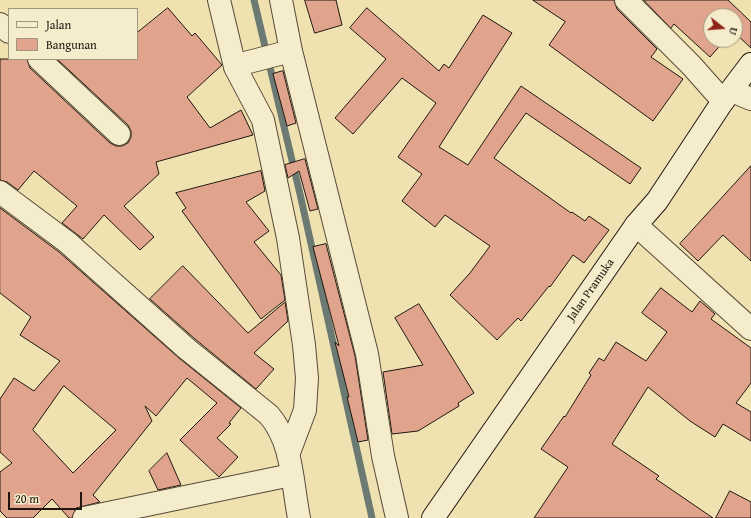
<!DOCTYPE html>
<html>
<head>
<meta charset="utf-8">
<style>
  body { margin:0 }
  #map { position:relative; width:751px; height:518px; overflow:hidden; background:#f0e1b1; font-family:"Gentium Book Plus",serif }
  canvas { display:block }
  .legend { position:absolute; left:8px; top:8px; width:130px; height:52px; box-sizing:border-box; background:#f5eccc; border:1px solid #a09781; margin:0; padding:5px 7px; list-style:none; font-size:12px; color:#211710 }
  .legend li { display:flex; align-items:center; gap:8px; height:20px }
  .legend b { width:20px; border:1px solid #a09781 }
  .north { position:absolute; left:703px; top:8px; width:40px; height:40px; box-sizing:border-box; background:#f5eccc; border:1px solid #a09781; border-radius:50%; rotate:107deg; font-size:11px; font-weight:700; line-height:16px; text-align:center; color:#211710 }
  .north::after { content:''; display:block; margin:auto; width:14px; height:18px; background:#8f2418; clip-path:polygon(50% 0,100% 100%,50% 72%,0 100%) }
  .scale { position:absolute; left:8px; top:492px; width:74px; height:18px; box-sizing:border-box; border:2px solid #211710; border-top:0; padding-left:5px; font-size:12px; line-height:14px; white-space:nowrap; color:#211710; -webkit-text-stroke:3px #f5eccc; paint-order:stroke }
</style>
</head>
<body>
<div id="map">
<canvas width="751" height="518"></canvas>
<ul class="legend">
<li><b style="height:5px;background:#f5eccc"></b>Jalan</li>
<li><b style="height:11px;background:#dfa48b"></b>Bangunan</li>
</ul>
<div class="north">U</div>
<div class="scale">20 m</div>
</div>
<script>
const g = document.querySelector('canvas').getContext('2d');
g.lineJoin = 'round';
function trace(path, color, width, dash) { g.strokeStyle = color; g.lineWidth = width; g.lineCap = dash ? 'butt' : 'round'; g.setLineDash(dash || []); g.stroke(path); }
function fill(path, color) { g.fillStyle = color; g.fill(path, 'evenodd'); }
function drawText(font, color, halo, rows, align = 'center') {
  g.font = font + ' "Gentium Book Plus",serif'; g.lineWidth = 3.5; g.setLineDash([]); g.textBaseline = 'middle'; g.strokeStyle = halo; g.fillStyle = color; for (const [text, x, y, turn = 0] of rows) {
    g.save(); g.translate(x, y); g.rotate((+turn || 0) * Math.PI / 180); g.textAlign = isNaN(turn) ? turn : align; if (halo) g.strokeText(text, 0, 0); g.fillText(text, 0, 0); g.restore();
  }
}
trace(new Path2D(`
  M254 0 300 194 372 518`), '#6b7a72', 7);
const building = new Path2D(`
  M305 0H336L342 25 315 33Z
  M533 0H614L617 9 657 49 651 57 683 79 653 121 549 45 565 22Z
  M644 0H728L751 22V48L735 33V16H711V40H725L710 57 674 24 671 28Z
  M168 8 192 36 195 33 222 65 187 97 210 128 241 110 253 135 156 162 159 174 124 206 154 237 140 250 104 215 83 239 62 223 77 206 34 171 18 190 7 182 0 180V59H27L30 68 110 143 116 146H122L128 143 131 137V131L128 125 57 59H137V33Z
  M367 8 439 71 444 64 449 68 483 15 512 33 439 147 468 165 521 86 641 168 630 184 526 113 494 158 571 213 572 212 585 221 589 216 609 230 584 263 573 255 550 287 549 286 521 321 518 318 497 340 450 295 470 273 490 246 445 215 435 227 402 201 422 174 398 157 436 103 402 78 353 134 335 118 386 59 350 28Z
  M283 71 296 123 287 126 273 74Z
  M305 159 318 209 310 211 299 171 288 178 285 165Z
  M751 166V261L723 235 698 261 680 244Z
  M261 171 265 191 246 202 269 231 254 242 281 275 285 300 261 319 182 211 186 208 176 193Z
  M0 208 59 252 179 358 241 408 229 423 231 424 217 438 238 457 219 477 180 440 217 403 187 378 156 416 145 406 152 421 93 495 100 502 76 508 72 518H69L52 499 33 518H7L0 511V472L12 463 0 452V399L14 378 34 391 60 361 20 335 31 317 0 293ZM64 386 116 430 73 473 33 430Z
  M326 244 355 356 368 440 358 442 347 397H349L335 342 339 346 313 247Z
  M183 266 248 333 285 302 288 321 254 353 274 369 256 389 195 339 150 299Z
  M661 288 692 312 700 301 715 314 711 319 751 348V383L736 403 751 412V441L723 424 715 437 690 421 648 387 612 444 659 476 656 479 713 518H534L568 467 541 449 564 416 565 417 591 375 589 373 599 358 604 361 616 342 646 361 667 332 642 313Z
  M419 304 474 393 458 403 459 406 418 431 392 434 383 372 423 365 395 318Z
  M167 453 181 485 158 490 149 471Z
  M730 491 751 502V518H716Z`);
fill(building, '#dfa48b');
trace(building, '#211710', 1);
const minor = new Path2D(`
  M219 0 235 67 263 120 288 238 304 345 307 378 305 410 288 455
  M281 0 291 51 367 354 383 456 397 518
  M626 0 691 65 723 101
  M0 24 9 32
  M39 59 119 134
  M235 67 241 64 291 51
  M732 91 751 99
  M0 192 67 242 187 349 269 415C293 443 292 483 299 518
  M636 225 751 329
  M84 518 291 475`);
const secondary = new Path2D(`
  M433 518 636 225 657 201 723 101 751 64`);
trace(minor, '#554a38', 24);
trace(secondary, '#211710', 24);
trace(minor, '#f5eccc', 22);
trace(secondary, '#f5eccc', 22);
drawText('12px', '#211710', '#f5eccc', [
  ["Jalan Pramuka",591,290,-55]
]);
</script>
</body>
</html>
